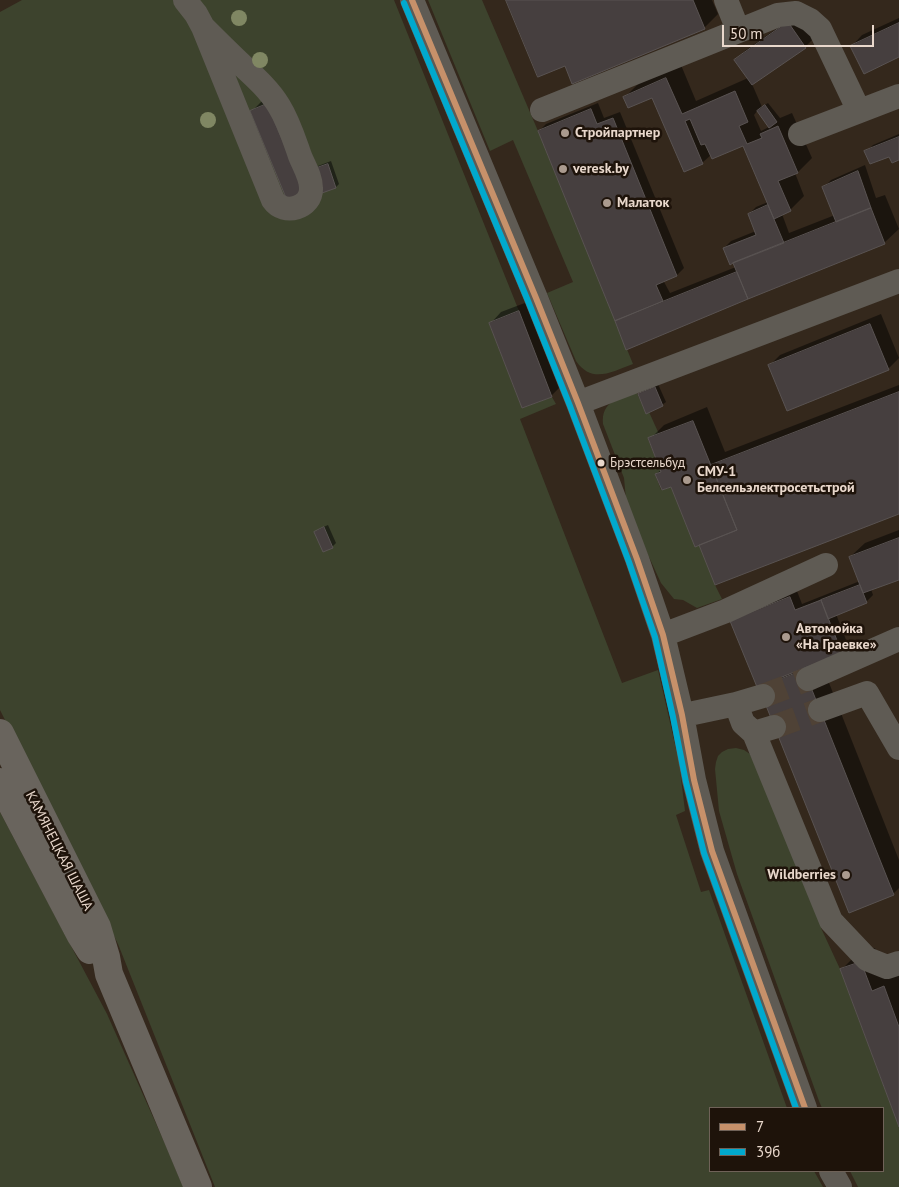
<!DOCTYPE html>
<html>
<head>
<meta charset="utf-8">
<style>
  body { margin:0 }
  #map { position:relative; width:899px; height:1187px; overflow:hidden; background:#34281c; font-family:"PT Sans",sans-serif }
  canvas { display:block }
  .legend { position:absolute; left:709px; top:1107px; width:175px; height:65px; box-sizing:border-box; background:#1e130a; border:1px solid #6f6258; margin:0; padding:6px 9px; list-style:none; font-size:15px; color:#e9d8cc }
  .legend li { display:flex; align-items:center; gap:10px; height:25px }
  .legend b { width:25px; border:1px solid #6f6258 }
  .scale { position:absolute; left:722px; top:25px; width:152px; height:22px; box-sizing:border-box; border:2px solid #e9d8cc; border-top:0; padding-left:6px; font-size:15px; line-height:18px; white-space:nowrap; color:#e9d8cc; -webkit-text-stroke:4px #1e130a; paint-order:stroke }
</style>
</head>
<body>
<div id="map">
<canvas width="899" height="1187"></canvas>
<ul class="legend">
<li><b style="height:6px;background:#c7916a"></b>7</li>
<li><b style="height:6px;background:#00a9ce"></b>39б</li>
</ul>
<div class="scale">50 m</div>
</div>
<script>
const g = document.querySelector('canvas').getContext('2d');
g.lineJoin = 'round';
function fill(path, color) { g.fillStyle = color; g.fill(path, 'evenodd'); }
function trace(path, color, width, dash) { g.strokeStyle = color; g.lineWidth = width; g.lineCap = dash ? 'butt' : 'round'; g.setLineDash(dash || []); g.stroke(path); }
function drawText(font, color, halo, rows, align = 'center') {
  g.font = font + ' "PT Sans",sans-serif'; g.lineWidth = 5; g.setLineDash([]); g.textBaseline = 'middle'; g.strokeStyle = halo; g.fillStyle = color; for (const [text, x, y, turn = 0] of rows) {
    g.save(); g.translate(x, y); g.rotate((+turn || 0) * Math.PI / 180); g.textAlign = isNaN(turn) ? turn : align; if (halo) g.strokeText(text, 0, 0); g.fillText(text, 0, 0); g.restore();
  }
}
fill(new Path2D(`
  M22 0H394L519 311 489 323 522 408 552 397 556 404 520 419 622 683 658 670 679 762 685 811 676 815 701 892 709 890 787 1108H710V1171H814L823 1187H215L118 944 0 710V12Z
  M428 0H482L538 131 633 364C611 372 592 384 576 361L547 293 573 282 513 140 490 151Z
  M636 391 646 413 649 412 659 434 648 439 661 472 655 474 661 490 671 487 695 546 699 545 715 585 722 599 697 608 683 600 674 599 661 583 644 546 626 499 624 478 603 424C601 401 619 399 636 391Z
  M736 748 744 750 750 754 825 923 821 928 840 969 899 1127V1187H858L850 1171H883V1108H822L819 1101 737 874 719 811 715 769 716 762 718 756 722 752 728 749Z
  M0 812 107 1014 166 1146 183 1187H0Z`), '#3d432d');
fill(new Path2D(`
  M507 0H712L718 14 704 28 565 64Z
  M799 13 816 36 805 47 752 84 762 107 768 103 780 118 792 113 812 158 798 172 795 173 804 196 790 210 782 214 789 233 835 215 824 187 831 180 865 165 876 198 885 195 899 229 884 243 627 348 539 131 546 124 598 103 604 118 620 112 684 268 677 275 663 280 670 293 736 267 724 248 731 241 756 231 749 214 756 207 768 202 743 145 711 155 702 163 653 97H625L639 83 681 65 696 101 748 78 736 60 746 50ZM758 110 770 126 767 128 761 131 754 115Z
  M899 18V56L852 46 862 35Z
  M262 101 317 186 252 111Z
  M899 134V159L890 155 866 152 873 145Z
  M331 161 339 184 336 187 315 169 318 166Z
  M530 301 562 385 551 396 491 323 501 312Z
  M881 314 899 358 888 369 770 365 780 355Z
  M658 384 666 402 662 405 639 394 642 391Z
  M899 385V512L700 543 672 485 656 474 662 469 650 439 664 425 707 407 725 452Z
  M328 525 336 543 333 546 324 550 316 532 319 529Z
  M899 530V578L871 589 873 595 866 602 836 614 848 645 841 652 820 660 899 860V888L893 894 761 688 767 681 732 621 797 591 802 604 860 581 850 557 865 543Z
  M875 948 886 977 898 973 899 976V1123L841 970 855 956Z`), '#0007');
const building = new Path2D(`
  M506 0H693L705 29 572 84 565 66 538 77Z
  M788 22 806 48 752 85 734 60Z
  M899 23V57L864 74 850 46Z
  M666 78 682 114 735 91 748 122 739 126 747 144 762 138 760 134 778 126 798 173 778 181 791 211 774 219 743 146 712 159 705 144 701 145 690 119 685 121 703 164 684 172 652 98 628 108 623 97Z
  M267 104 307 198 289 205 250 111Z
  M765 105 777 122 769 128 757 111Z
  M591 109 597 124 613 118 677 276 656 285 663 301 615 321 538 131Z
  M899 137V160L892 163 889 157 870 164 864 151Z
  M328 164 336 188 322 193 314 169Z
  M858 171 871 208 836 222 822 187Z
  M768 205 784 243 733 263 730 265 723 248 756 235 748 214Z
  M871 208 885 244 748 299 733 263Z
  M737 272 748 299 626 350 615 321Z
  M519 311 552 397 522 408 489 323Z
  M870 324 889 370 787 411 768 365Z
  M655 387 663 406 646 414 638 394Z
  M899 392V514L715 585 699 545 737 530 711 465Z
  M693 421 737 530 695 547 671 487 662 490 655 474 661 472 648 438Z
  M324 527 333 548 323 552 314 532Z
  M899 538V580L863 593 849 557Z
  M860 585 867 603 828 619 821 600Z
  M790 597 795 610 821 600 842 653 757 687 730 621Z
  M804 670 894 895 849 913 759 688Z
  M861 962 872 991 884 986 899 1027V1127L840 969Z`);
fill(building, '#463f3f');
trace(building, '#595352', 1);
trace(new Path2D(`
  M763 696 808 679
  M774 727 820 710`), '#4f4236', 24, [24, 12]);
trace(new Path2D(`
  M185 0 196 14 203 27 273 200C284 216 312 208 311 188 311 177 304 166 300 156 294 139 289 122 279 106 270 91 257 79 244 67 230 54 216 40 203 27
  M412 0 536 298 578 403 637 559 663 635 682 715 694 780 712 851 805 1108
  M726 0 738 30
  M542 110 778 15 796 13 810 20 820 29 859 111
  M800 134 899 96
  M578 403 899 281
  M663 635 726 611 826 565
  M808 679 899 639
  M736 704 763 696
  M820 710 867 693 899 748
  M682 715 689 714 736 704 743 723 754 733 831 921 867 959 887 967 899 963
  M754 733 774 727
  M831 1171 840 1187`), '#5f5b54', 24);
trace(new Path2D(`
  M0 733 97 927 106 957 109 974 198 1187
  M0 782 80 934 90 950`), '#69645d', 28);
trace(new Path2D(`
  M412 0 536 298 578 403 637 559 663 635 682 715 694 780 712 851 805 1108`), '#c7916a', 6);
trace(new Path2D(`
  M404 3 528 301 570 406 629 562 655 637 673 717 686 782 704 853 796 1108`), '#00a9ce', 6);
g.fillStyle = '#808763';
for (const [x, y] of [
  [239,18],
  [260,60],
  [208,120]
]) { g.beginPath(); g.arc(x, y, 8, 0, 2 * Math.PI); g.fill(); }
for (const [x, y, r, color] of [
  [565,133,5,"#aa9a8e"],
  [563,169,5,"#aa9a8e"],
  [607,203,5,"#aa9a8e"],
  [601,463,4.5,"#e9d8cc"],
  [687,480,5,"#aa9a8e"],
  [786,637,5,"#aa9a8e"],
  [846,875,5,"#aa9a8e"]
]) { const dot = new Path2D(); dot.arc(x, y, r, 0, 2 * Math.PI); g.fillStyle = color; g.fill(dot); trace(dot, '#1e130a', 2); }
drawText('13px', '#e9d8cc', '#1e130a', [
  ["Брэстсельбуд",610,463]
], 'left');
drawText('bold 14px', '#e9d8cc', '#1e130a', [
  ["Стройпартнер",575,133],
  ["veresk.by",573,169],
  ["Малаток",617,203],
  ["СМУ-1",697,472],
  ["Белсельэлектросетьстрой",697,488],
  ["Автомойка",796,629],
  ["«На Граевке»",796,645],
  ["Wildberries",836,875,"right"]
], 'left');
drawText('14px', '#e9d8cc', '#1e130a', [
  ["КАМЯНЕЦКАЯ ШАША",59,851,63]
]);
</script>
</body>
</html>
